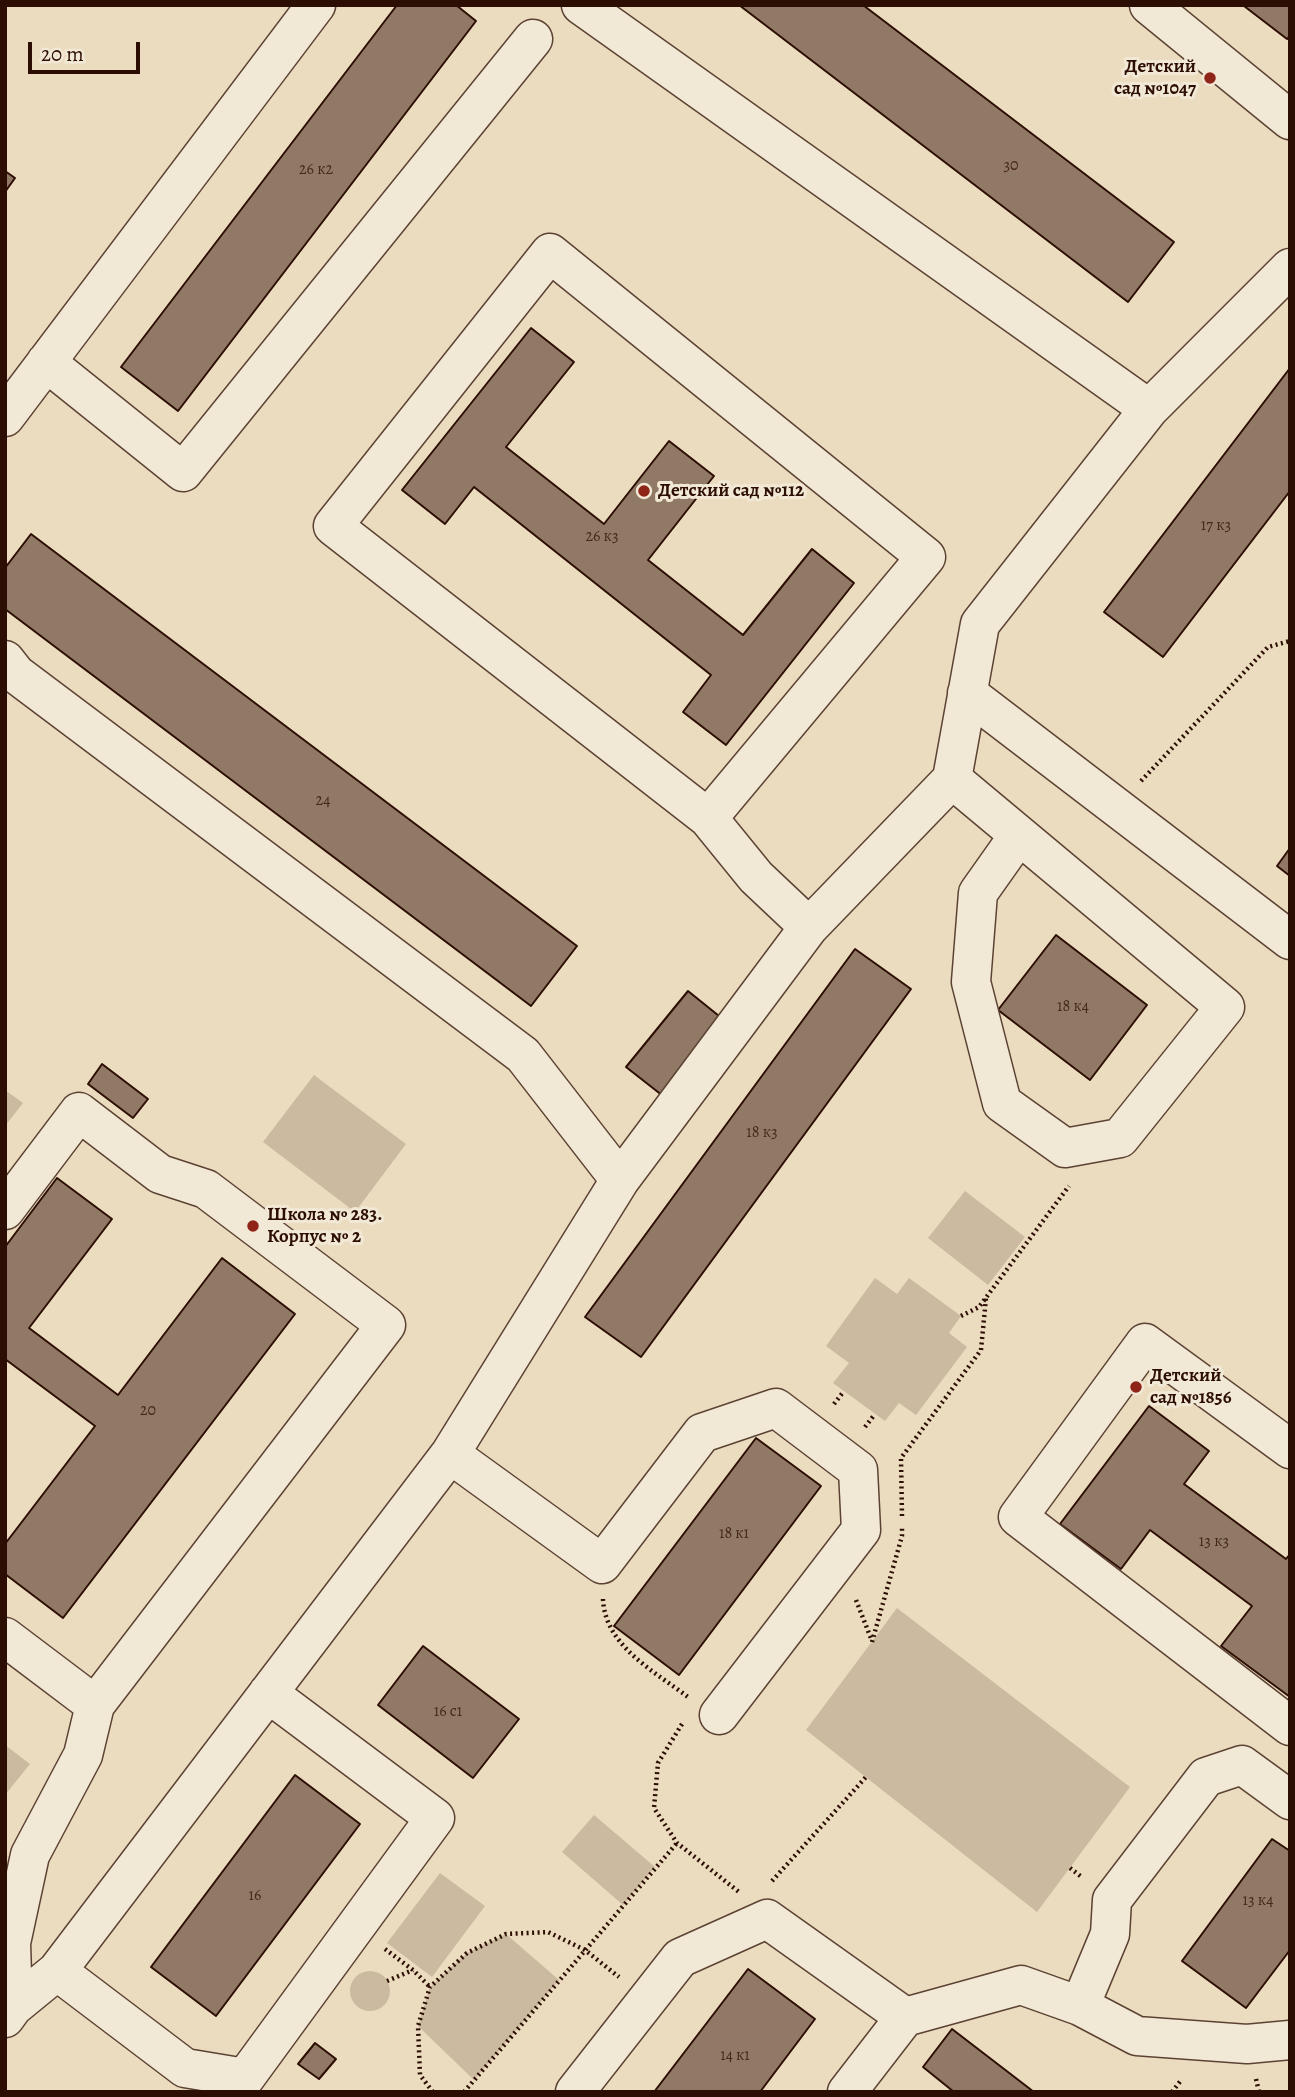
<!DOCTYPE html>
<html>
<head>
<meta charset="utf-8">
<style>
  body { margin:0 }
  #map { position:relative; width:1295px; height:2097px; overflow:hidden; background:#ebdcc0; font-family:Alegreya,serif }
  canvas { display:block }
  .frame { position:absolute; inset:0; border:7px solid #2d0e03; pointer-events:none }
  .scale { position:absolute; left:28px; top:42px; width:112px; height:32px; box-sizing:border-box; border:4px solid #2d0e03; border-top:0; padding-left:9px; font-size:21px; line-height:24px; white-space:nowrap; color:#2d0e03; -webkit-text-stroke:5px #f2e8d6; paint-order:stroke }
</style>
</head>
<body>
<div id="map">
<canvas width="1295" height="2097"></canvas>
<div class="frame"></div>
<div class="scale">20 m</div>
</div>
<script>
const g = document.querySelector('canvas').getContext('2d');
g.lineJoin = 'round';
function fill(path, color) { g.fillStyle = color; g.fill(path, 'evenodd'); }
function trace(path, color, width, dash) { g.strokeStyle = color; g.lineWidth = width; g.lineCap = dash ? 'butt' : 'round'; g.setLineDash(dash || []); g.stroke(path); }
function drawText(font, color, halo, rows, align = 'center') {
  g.font = font + ' Alegreya,serif'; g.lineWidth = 6; g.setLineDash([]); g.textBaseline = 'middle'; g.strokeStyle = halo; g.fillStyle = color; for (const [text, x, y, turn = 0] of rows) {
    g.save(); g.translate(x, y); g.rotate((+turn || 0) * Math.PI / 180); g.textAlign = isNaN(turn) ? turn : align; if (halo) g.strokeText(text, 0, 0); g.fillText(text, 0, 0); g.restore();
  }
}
fill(new Path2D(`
  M314 1075 406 1144 355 1212 263 1142Z
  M5 1090 23 1103 5 1126Z
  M965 1191 1025 1237 988 1285 928 1238Z
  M875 1278 897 1294 909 1278 961 1316 949 1333 967 1347 916 1415 899 1403 885 1421 833 1383 849 1363 826 1346Z
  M897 1608 1130 1787 1037 1912 806 1730Z
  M5 1745 30 1764 5 1795Z
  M594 1815 655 1867 623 1905 562 1852Z
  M440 1873 485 1906 432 1977 387 1943Z
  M506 1934 559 1980 474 2080 418 2026 430 1987 467 1953Z
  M350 1991a20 20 0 1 1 40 0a20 20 0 1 1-40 0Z`), '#cbb9a0');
const building = new Path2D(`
  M397 5H456L476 21 178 411 121 367Z
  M739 5H863L1174 242 1128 302Z
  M1290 5V36L1287 39 1244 6Z
  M5 171 15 178 5 192Z
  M531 328 574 362 506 447 604 524 669 441 714 476 648 560 743 635 812 549 854 583 726 745 683 712 711 675 474 487 445 524 402 490Z
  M1290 368V491L1163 657 1104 612Z
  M31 534 577 946 531 1006 5 609V568Z
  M1290 848V876L1277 866Z
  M1056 935 1147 1005 1090 1080 998 1010Z
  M855 949 911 989 641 1357 585 1317Z
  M688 991 724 1020 663 1096 626 1067Z
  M102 1064 148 1099 133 1118 88 1084Z
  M57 1178 112 1219 29 1328 118 1395 222 1258 295 1314 63 1618 5 1574V1544L95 1426 5 1359V1247Z
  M1149 1406 1209 1451 1184 1484 1286 1559 1290 1554V1697L1221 1646 1252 1606 1150 1530 1121 1569 1060 1524Z
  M756 1438 821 1486 679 1675 614 1626Z
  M423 1646 519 1719 473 1778 378 1705Z
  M295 1775 360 1824 216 2016 151 1967Z
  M1272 1839 1290 1851V1950L1246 2008 1182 1961Z
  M748 1969 815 2019 760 2092H654Z
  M952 2029 1034 2092H954L923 2067Z
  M315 2043 336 2059 319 2079 298 2064Z`);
fill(building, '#907965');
trace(building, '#2d0e03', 2);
const minor = new Path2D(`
  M581 5 1149 409
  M1149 5 1290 120
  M46 362 183 472 533 39
  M5 417 316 5
  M5 660 16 674 523 1055 620 1180
  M967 693 1290 940
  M952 779 1225 1007 1120 1138 1065 1148 1002 1103 971 982 978 893 1019 835
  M708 818 926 557 550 253 333 526 708 818 756 877 809 927
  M5 1210 79 1112 160 1174 206 1189 386 1325 95 1705 83 1755 30 1855 11 1943 13 2007
  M1290 1449 1145 1343 1018 1517 1290 1726
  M450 1454 602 1564 702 1433 776 1408 858 1470 861 1530 719 1715
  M5 1637 95 1705
  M57 1971 185 2068 245 2078 435 1818 268 1693
  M1080 2006 1110 1934 1112 1900 1206 1777 1242 1765 1290 1800
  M905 2017 1021 1985 1080 2006 1137 2036 1247 2044 1290 2040
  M5 2018 13 2007 57 1971 450 1454 620 1180 809 927 952 779 980 624 1149 409 1290 268
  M575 2092 680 1958 767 1919 905 2017 847 2092`);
trace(minor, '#5c4232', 41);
trace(new Path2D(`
  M1141 781 1268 647 1290 641
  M961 1316 979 1307 1069 1186
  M834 1404 844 1391
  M865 1427 875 1414
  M902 1516 901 1458 981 1350 986 1298
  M603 1599C605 1646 654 1671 688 1697
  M856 1600 872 1641
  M872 1642 902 1536V1528
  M682 1724 658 1763 654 1808 677 1843 739 1892
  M1070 1868 1083 1878
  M772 1881 866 1777
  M385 1949 413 1970 430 1987
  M387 1981 413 1970
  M1256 2079 1259 2092
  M433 2092 420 2075 418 2026 430 1987 467 1953 506 1934 548 1932 585 1950 619 1977
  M464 2092 677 1843
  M1172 2092 1182 2079`), '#2d0e03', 4.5, [2, 3.5]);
trace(minor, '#f2e8d6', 38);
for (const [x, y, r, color] of [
  [1210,78,7,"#8f2418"],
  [644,491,7,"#8f2418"],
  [253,1226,7,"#8f2418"],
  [1136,1387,7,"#8f2418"]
]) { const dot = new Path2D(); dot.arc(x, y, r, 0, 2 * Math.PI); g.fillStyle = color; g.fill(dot); trace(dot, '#f2e8d6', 2.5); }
drawText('16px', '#46291c', null, [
  ["30",1011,166],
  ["26 к2",316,170],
  ["17 к3",1216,526],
  ["26 к3",602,537],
  ["24",323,801],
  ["18 к4",1073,1007],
  ["18 к3",762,1133],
  ["20",148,1411],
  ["18 к1",734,1534],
  ["13 к3",1214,1542],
  ["16 с1",448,1712],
  ["16",255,1896],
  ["13 к4",1258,1901],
  ["14 к1",735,2056]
]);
drawText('bold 19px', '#2d0e03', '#f2e8d6', [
  ["Детский",1196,67,"right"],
  ["сад №1047",1196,89,"right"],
  ["Детский сад №112",658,491],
  ["Школа № 283.",267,1215],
  ["Корпус № 2",267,1237],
  ["Детский",1150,1376],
  ["сад №1856",1150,1398]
], 'left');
</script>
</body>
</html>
